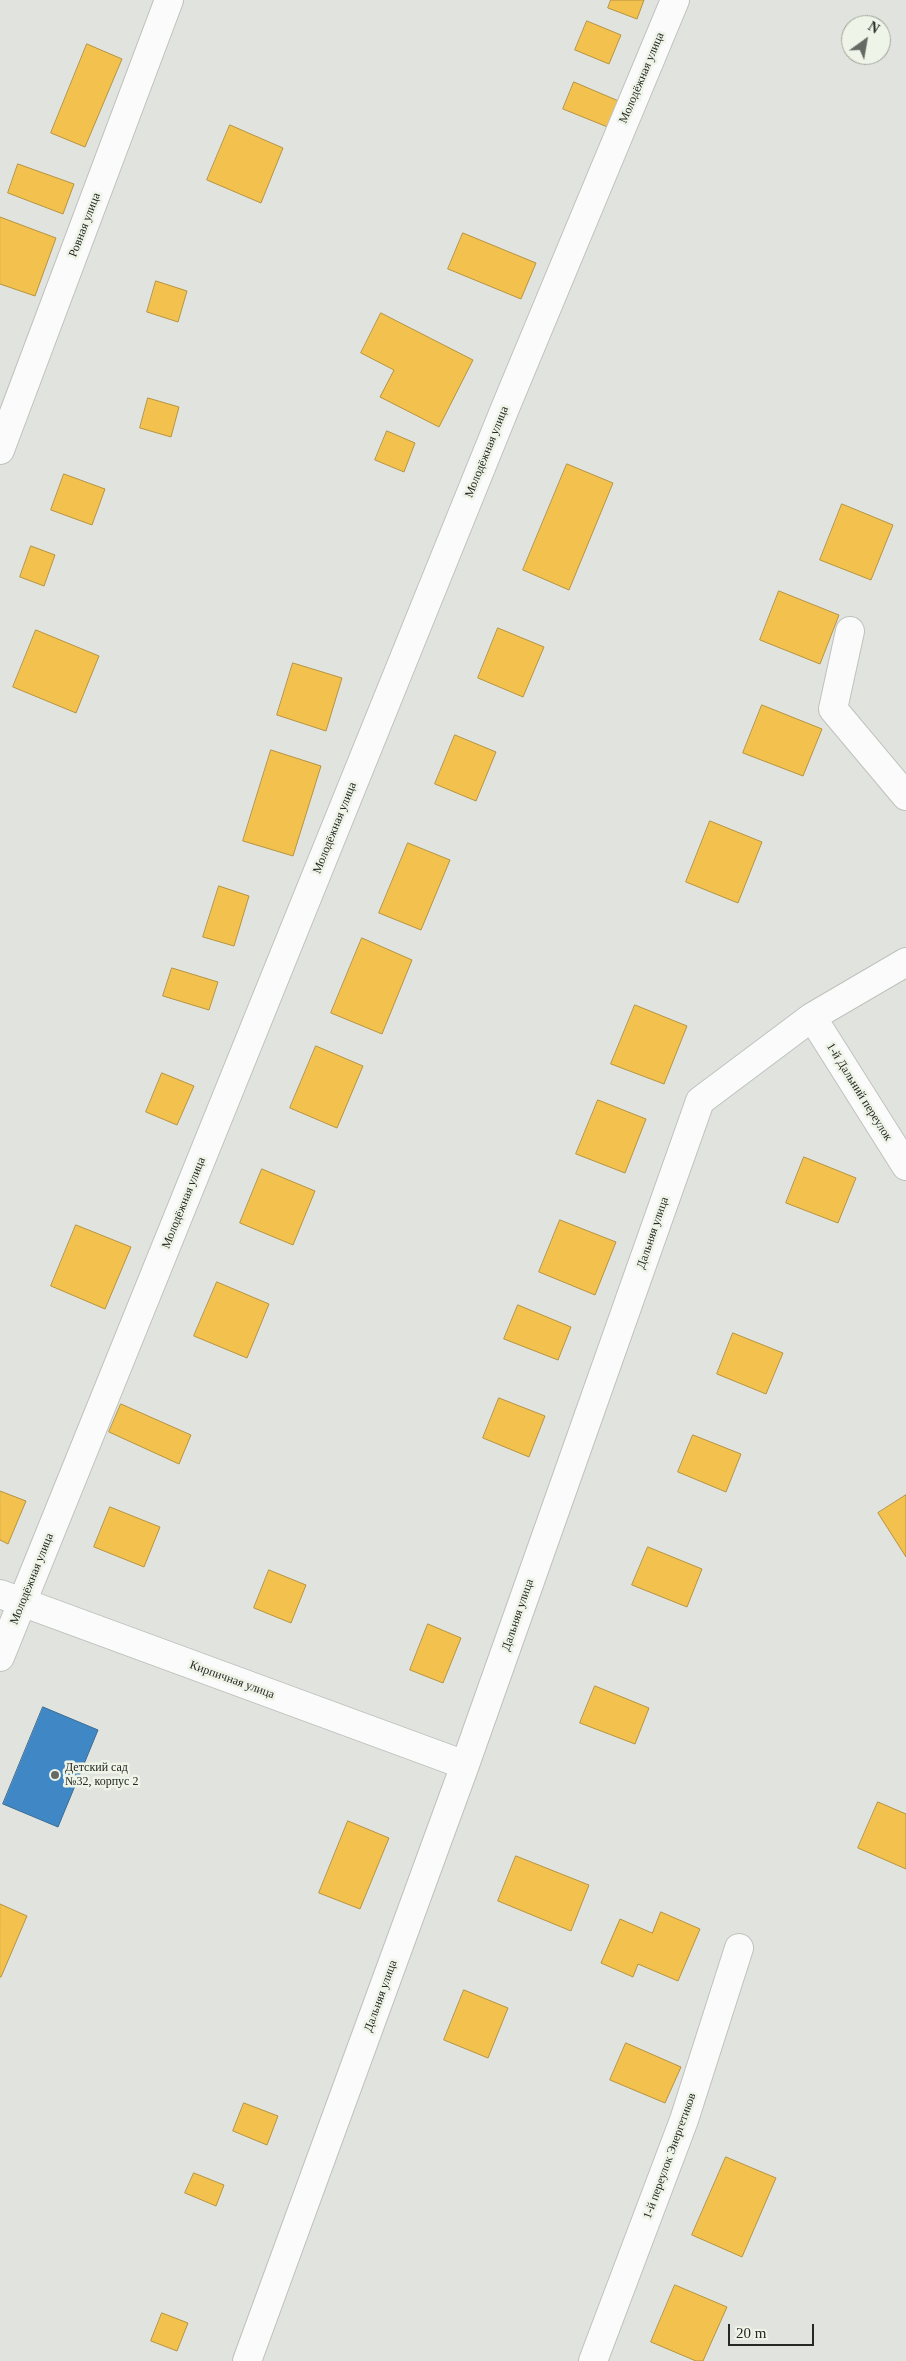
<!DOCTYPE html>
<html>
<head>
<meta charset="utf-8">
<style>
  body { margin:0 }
  #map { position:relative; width:906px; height:2361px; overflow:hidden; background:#e1e4de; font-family:"Times New Roman",serif }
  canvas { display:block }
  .north { position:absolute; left:841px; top:15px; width:50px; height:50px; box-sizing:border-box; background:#eff4e8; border:1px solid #9fa299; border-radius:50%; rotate:32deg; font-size:14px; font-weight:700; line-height:20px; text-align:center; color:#262823 }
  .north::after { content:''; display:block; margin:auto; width:18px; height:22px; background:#676a64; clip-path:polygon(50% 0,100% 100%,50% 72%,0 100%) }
  .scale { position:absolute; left:728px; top:2324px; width:86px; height:22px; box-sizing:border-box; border:2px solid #262823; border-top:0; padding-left:6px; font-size:15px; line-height:18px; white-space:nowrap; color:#262823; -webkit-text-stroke:4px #eff4e8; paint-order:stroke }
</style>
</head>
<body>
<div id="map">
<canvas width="906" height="2361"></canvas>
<div class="north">N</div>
<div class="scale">20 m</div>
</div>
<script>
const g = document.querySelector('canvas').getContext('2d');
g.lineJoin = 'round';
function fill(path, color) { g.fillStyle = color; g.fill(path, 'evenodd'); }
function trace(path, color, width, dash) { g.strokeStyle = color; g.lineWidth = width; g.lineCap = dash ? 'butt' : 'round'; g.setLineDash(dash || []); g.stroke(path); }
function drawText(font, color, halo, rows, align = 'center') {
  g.font = font + ' "Times New Roman",serif'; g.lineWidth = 5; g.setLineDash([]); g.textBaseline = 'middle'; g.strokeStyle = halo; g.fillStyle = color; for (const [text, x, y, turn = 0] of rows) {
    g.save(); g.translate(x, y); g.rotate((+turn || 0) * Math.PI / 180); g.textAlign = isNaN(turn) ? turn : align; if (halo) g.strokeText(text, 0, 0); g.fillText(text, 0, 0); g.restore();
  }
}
const homes = new Path2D(`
  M611 0H644L637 19 608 8Z
  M587 21 621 35 609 64 575 50Z
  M87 44 122 59 85 147 51 133Z
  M574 82 621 102 610 128 563 109Z
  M230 125 283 148 261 203 207 180Z
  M18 164 74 184 63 214 8 193Z
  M0 217 56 238 35 296 0 284Z
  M463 233 536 263 521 299 448 269Z
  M156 281 187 291 178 322 147 312Z
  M381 313 473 360 439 427 380 397 394 370 361 353Z
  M148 398 179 407 171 437 140 428Z
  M387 431 415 443 404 472 375 460Z
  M567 464 613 483 569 590 523 570Z
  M64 474 105 489 92 525 51 510Z
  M842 504 893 525 871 580 820 560Z
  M31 546 55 555 44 586 20 577Z
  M779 591 839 615 820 664 760 640Z
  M498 628 544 647 523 697 478 678Z
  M36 630 99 656 76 713 13 687Z
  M293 663 342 678 326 731 277 715Z
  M762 705 822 729 803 776 743 753Z
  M455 735 496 752 476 801 435 784Z
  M271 750 321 766 293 856 243 841Z
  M710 821 762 842 738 903 686 882Z
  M408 843 450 860 421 930 379 913Z
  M219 886 249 896 234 946 203 937Z
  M362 938 412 960 382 1034 331 1013Z
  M172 968 218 982 209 1010 163 996Z
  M635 1005 687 1026 664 1084 611 1064Z
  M316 1046 363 1066 337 1128 290 1108Z
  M162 1073 194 1086 177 1125 146 1112Z
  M598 1100 646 1119 625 1173 576 1154Z
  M804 1157 856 1178 838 1223 786 1203Z
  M262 1169 315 1191 293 1245 240 1223Z
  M560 1220 616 1242 595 1295 539 1272Z
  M76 1225 131 1247 105 1309 51 1286Z
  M217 1282 269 1304 247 1358 194 1336Z
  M518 1305 571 1327 558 1360 504 1339Z
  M733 1333 783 1353 766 1394 717 1374Z
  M499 1398 545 1416 529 1457 483 1438Z
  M121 1404 191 1435 179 1464 109 1432Z
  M693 1435 741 1454 726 1492 678 1472Z
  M0 1491 26 1501 8 1544 0 1540Z
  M906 1495V1557L878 1513Z
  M110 1507 160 1527 144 1567 94 1547Z
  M648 1547 702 1569 687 1607 632 1585Z
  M269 1570 306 1585 291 1623 254 1608Z
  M428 1624 461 1638 443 1683 410 1670Z
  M595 1686 649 1708 635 1744 580 1723Z
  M878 1802 906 1814V1869L858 1848Z
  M348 1821 389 1838 360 1909 319 1893Z
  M516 1856 589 1885 571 1931 498 1901Z
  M0 1904 27 1916 1 1977H0Z
  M661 1912 700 1929 678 1981 638 1964 633 1977 601 1963 620 1919 652 1933Z
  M464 1990 508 2008 488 2058 444 2040Z
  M626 2043 681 2067 665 2103 610 2080Z
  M244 2103 278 2116 267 2145 233 2131Z
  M726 2157 776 2178 742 2257 692 2235Z
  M194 2173 224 2185 216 2206 185 2193Z
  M675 2285 727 2307 703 2361H696L651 2342Z
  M162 2313 188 2323 177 2351 151 2341Z`);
fill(homes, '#f2c14e');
trace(homes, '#b59341', 1);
const schools = new Path2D(`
  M43 1707 98 1730 58 1827 3 1804Z`);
fill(schools, '#3f88c5');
trace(schools, '#386b94', 1);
const minor = new Path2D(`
  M0 450 169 0
  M850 631 833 709 906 796
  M812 1017 906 1166
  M0 1594 465 1765
  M0 1657 506 406 675 0
  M247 2361 465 1765 700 1101 812 1017 906 962
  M593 2361 684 2120 739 1948`);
trace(minor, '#bfc1bd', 30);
trace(minor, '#fafbfa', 28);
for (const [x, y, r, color] of [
  [55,1775,5,"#676a64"]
]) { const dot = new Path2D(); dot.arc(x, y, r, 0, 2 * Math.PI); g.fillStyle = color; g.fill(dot); trace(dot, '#eff4e8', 2); }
drawText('12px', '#262823', '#eff4e8', [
  ["Молодёжная улица",642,78,-67],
  ["Ровная улица",85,225,-69],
  ["Молодёжная улица",487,452,-68],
  ["Молодёжная улица",335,828,-68],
  ["1-й Дальний переулок",859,1092,58],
  ["Молодёжная улица",184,1203,-68],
  ["Дальняя улица",653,1233,-71],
  ["Молодёжная улица",32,1579,-68],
  ["Дальняя улица",518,1615,-71],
  ["Кирпичная улица",232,1680,20],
  ["Дальняя улица",381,1996,-70],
  ["1-й переулок Энергетиков",670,2156,-70]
]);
drawText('12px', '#262823', '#eff4e8', [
  ["Детский сад",65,1768],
  ["№32, корпус 2",65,1782]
], 'left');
</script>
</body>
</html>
